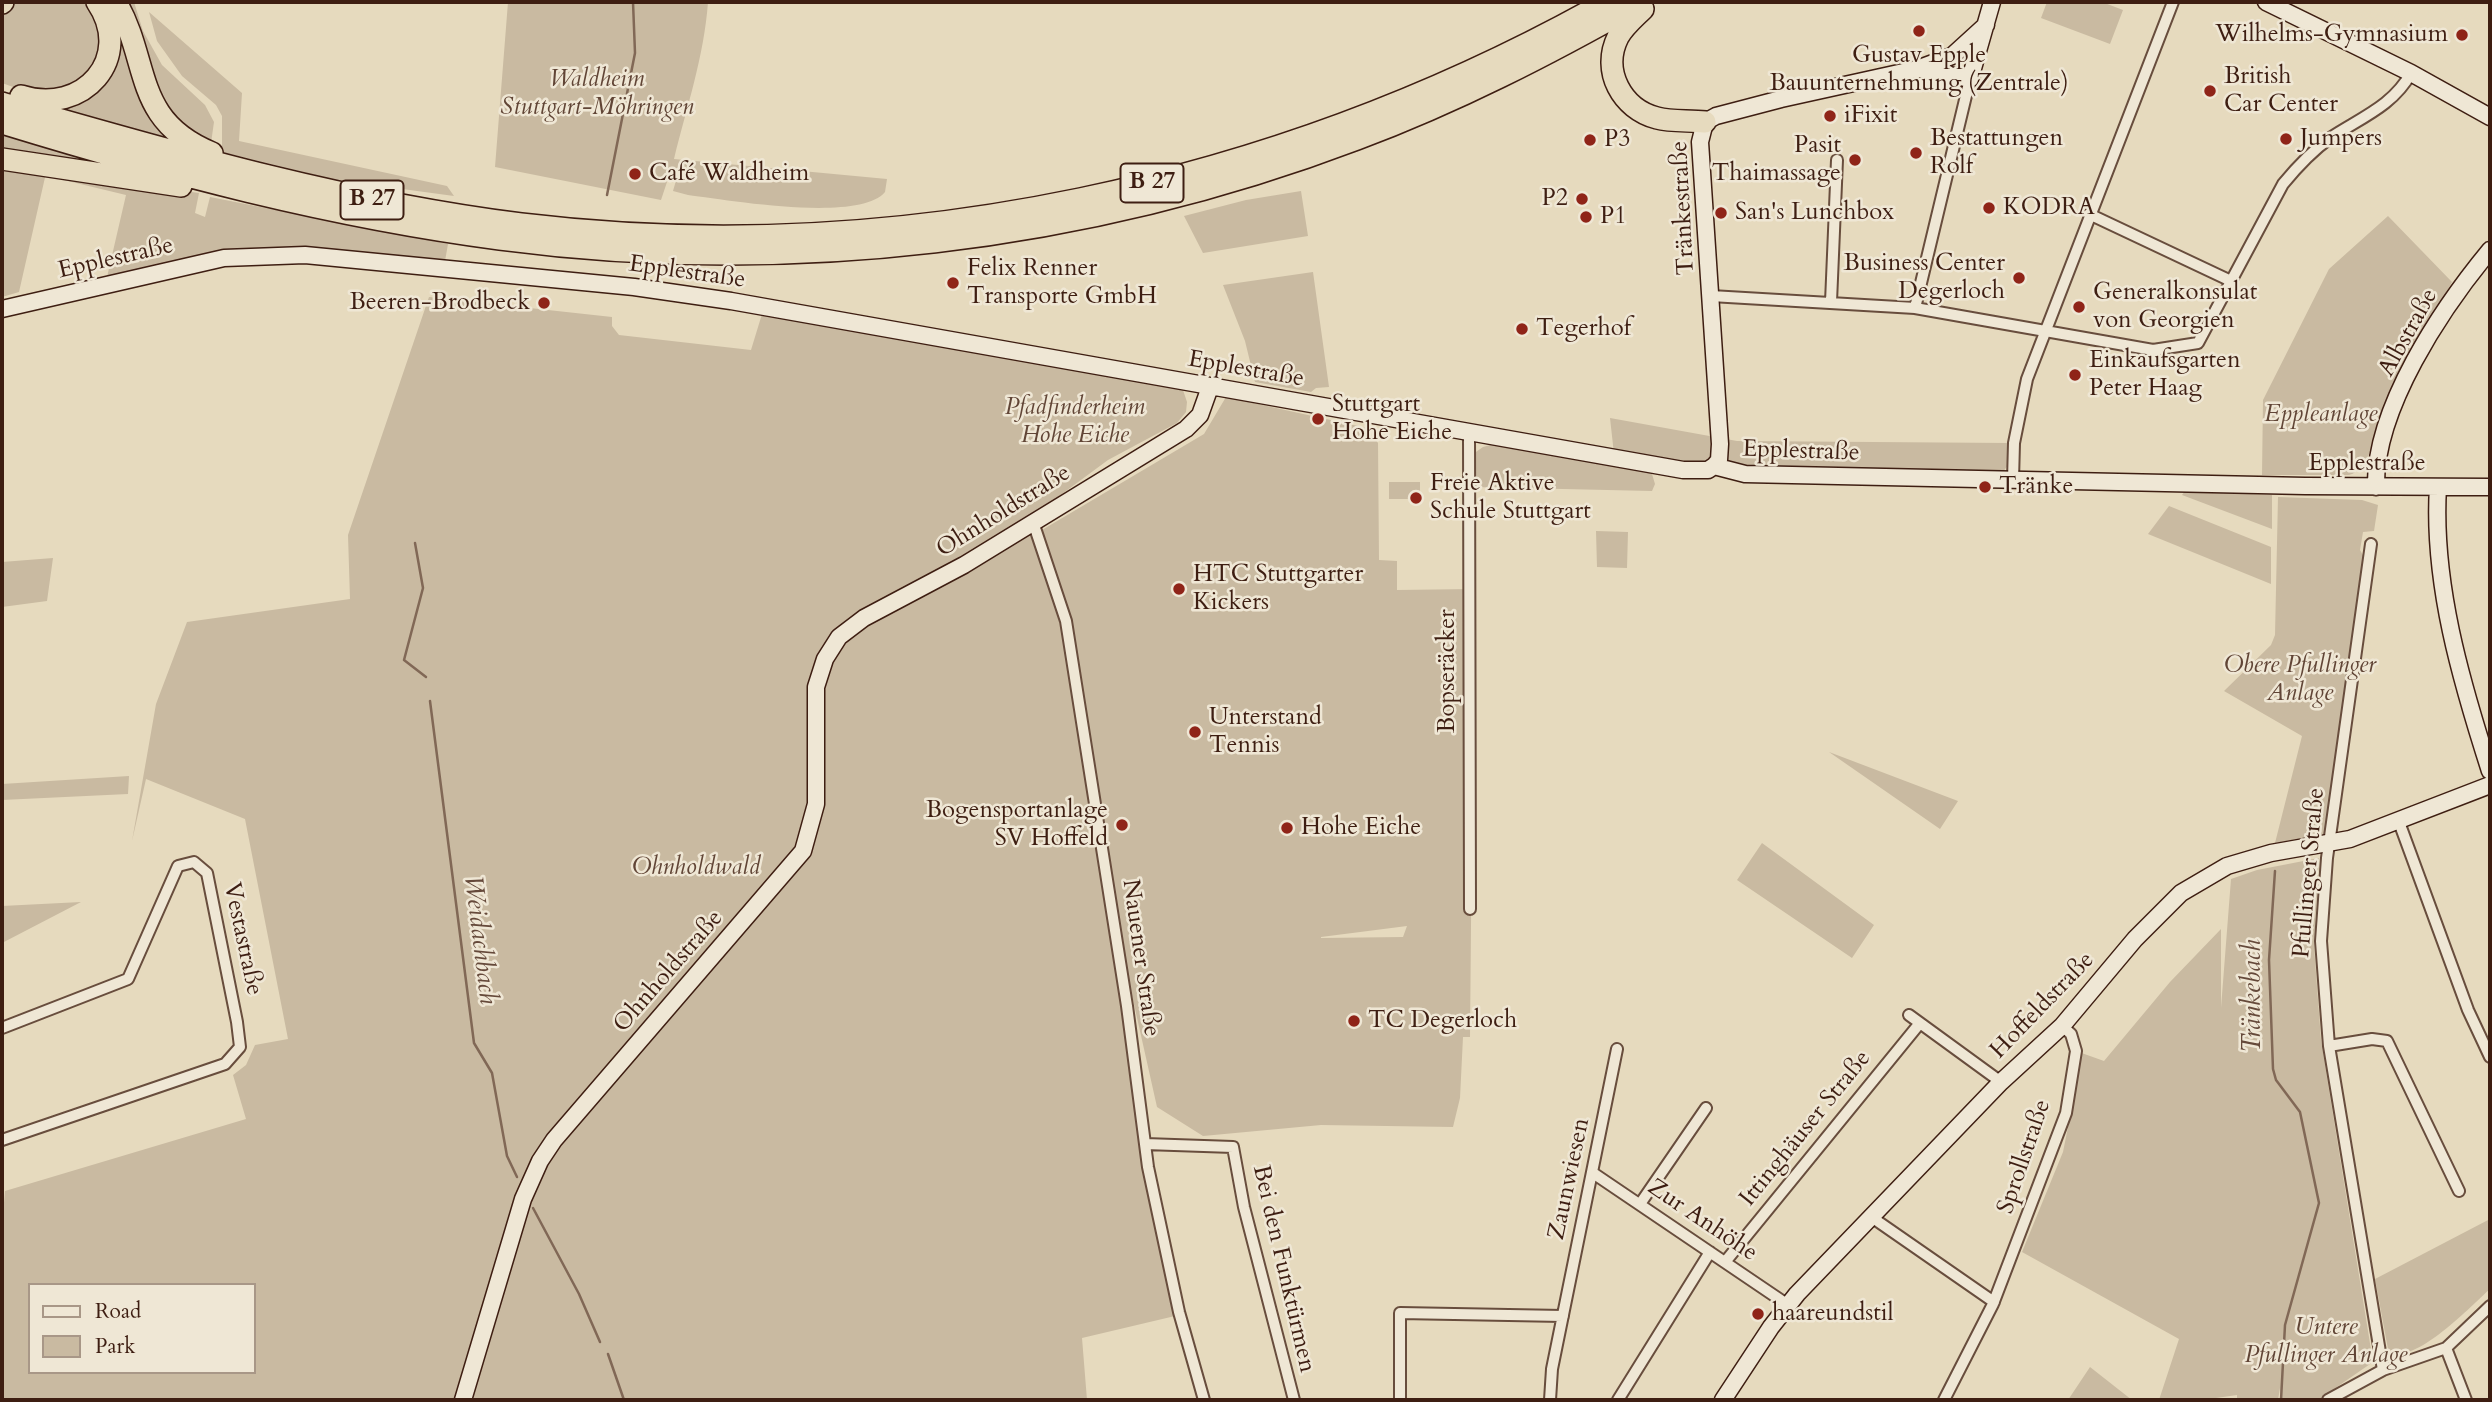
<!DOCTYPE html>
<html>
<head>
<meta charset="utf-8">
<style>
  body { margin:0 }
  #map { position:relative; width:2492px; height:1402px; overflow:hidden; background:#e6dabe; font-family:Cardo,serif }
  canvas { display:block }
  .frame { position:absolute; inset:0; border:4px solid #3e1e12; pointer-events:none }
  .legend { position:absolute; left:28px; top:1283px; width:228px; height:91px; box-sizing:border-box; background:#efe7d5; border:2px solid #a89787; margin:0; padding:9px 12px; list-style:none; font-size:21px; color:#3e1e12 }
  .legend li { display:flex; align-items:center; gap:14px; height:35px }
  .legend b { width:35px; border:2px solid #a89787 }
</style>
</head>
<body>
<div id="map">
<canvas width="2492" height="1402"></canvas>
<div class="frame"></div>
<ul class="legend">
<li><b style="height:9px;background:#efe7d5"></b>Road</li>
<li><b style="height:19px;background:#c9baa1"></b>Park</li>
</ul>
</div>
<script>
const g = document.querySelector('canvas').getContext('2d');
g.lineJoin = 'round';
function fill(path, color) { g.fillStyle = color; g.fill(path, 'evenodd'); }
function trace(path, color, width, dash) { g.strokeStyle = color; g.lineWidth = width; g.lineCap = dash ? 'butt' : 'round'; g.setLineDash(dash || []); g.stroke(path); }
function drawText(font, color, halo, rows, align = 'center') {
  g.font = font + ' Cardo,serif'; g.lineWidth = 5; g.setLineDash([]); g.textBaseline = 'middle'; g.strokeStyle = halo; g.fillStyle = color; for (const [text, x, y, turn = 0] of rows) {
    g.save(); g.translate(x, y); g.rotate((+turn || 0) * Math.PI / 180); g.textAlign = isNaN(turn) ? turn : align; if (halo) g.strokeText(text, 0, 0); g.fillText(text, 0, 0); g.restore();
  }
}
fill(new Path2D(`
  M13 2H85C115 39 99 58 74 90L41 97 2 83V13Z
  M128 2H134L143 31 162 65 205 105 214 122 210 150 183 134 142 64 144 33 140 48Z
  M508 2H708C704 57 687 106 674 159L887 179 885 192C859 223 728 200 688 195L673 191 679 170 672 167 661 200 495 167Z
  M2047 2H2102L2123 10 2110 44 2041 18Z
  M149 12 242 93 239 141 447 186 454 196 336 180 222 152V116L216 105 182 76 157 41Z
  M115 22 129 64 177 142 53 108 90 97Z
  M2 135 113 168 2 156Z
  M2 166 199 193 195 213 205 217 210 197 448 244 445 261 252 248 198 256 107 277 126 195 47 176 46 173 19 292 2 297Z
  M1301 191 1308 236 1203 253 1184 216 1246 200Z
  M2388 216 2452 282C2429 324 2400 366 2384 411 2377 429 2370 470 2349 475H2262L2263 400 2329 269Z
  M1313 272 1329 387 1316 388 1311 392 1255 382 1245 341 1223 285Z
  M429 297 612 317V326L619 335 751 350 762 314 1183 390 1187 402 1186 412 1177 423 1108 460 1028 519 1055 586 1042 530 1204 434 1226 397 1367 428 1378 443 1379 560 1397 561V590L1474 589 1470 1037H1463L1460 1098 1453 1127 1321 1125 1203 1136 1157 1107 1125 964 1068 650 1143 1148 1175 1316 1082 1338 1087 1400H2V1226L5 1191 246 1119 233 1075 246 1065 255 1045 288 1039 245 819 146 779 132 841 156 704 187 622 350 599 348 535ZM1407 926 1403 937 1321 938V937ZM30 1285H254V1372H30Z
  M1610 418 1737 441 2009 443 2008 465 2003 472 1747 468 1732 461 1688 465 1614 454Z
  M1494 444 1645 469 1652 474 1655 484 1652 491 1473 487V454L1483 447Z
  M1389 482H1420V499H1389Z
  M2185 491 2272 495V529L2182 495Z
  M2278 497 2362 500 2378 505 2374 531 2363 532 2360 550 2364 557 2325 834 2275 843 2302 736 2224 691 2271 645 2275 635Z
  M2169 506 2271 547V584L2148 534Z
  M1596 531 1628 532 1627 568 1597 567Z
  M53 558 47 601 2 607V562Z
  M1829 752 1958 801 1940 829Z
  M129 776 128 794 2 800V784Z
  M1762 843 1874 925 1852 958 1737 880Z
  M2319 858 2314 946 2321 1040 2373 1362 2318 1400H2281L2280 1388 2278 1400H2237V1395L2202 1400H2159L2179 1339 2022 1252 2063 1152 2072 1107 2076 1051 2104 1061 2170 982 2221 929V1008L2231 879 2257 870Z
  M81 902 2 943V906Z
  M2490 1219V1289C2473 1304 2410 1371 2388 1349L2375 1279Z
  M2090 1367 2132 1400H2068Z`), '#c9baa1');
trace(new Path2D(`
  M607 195 635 53 633 2
  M415 543 423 588 404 660 426 677
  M430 701 474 1043 492 1073 507 1156 517 1177
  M2275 871 2269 960 2273 1069 2276 1080 2300 1112 2319 1203 2285 1325 2281 1400
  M533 1208 579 1294 600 1342
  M608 1354 624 1400`), '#816856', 2.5);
const street = new Path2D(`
  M2089 214 2231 281
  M1711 296 1915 308 2153 350 2198 343 2283 184C2297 167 2312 151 2330 138 2360 118 2393 106 2411 73
  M1831 302 1837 160
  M1915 308 1970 79
  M1469 433 1470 909
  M2013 480 2014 443 2027 379 2173 2
  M1033 522 1066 621 1127 1006 1148 1167 1179 1312 1204 1400
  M2371 544 2327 858 2321 941 2329 1046 2383 1370
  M2399 822 2468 1010 2490 1057
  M1909 1015 2001 1082
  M2 1028 128 979 178 866 194 862 207 873 237 1022 240 1047 225 1064 2 1140
  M2329 1046 2372 1039 2387 1041 2459 1191
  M1145 1144 1233 1147 1244 1207 1294 1400
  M1593 1173 1788 1305
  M1640 1204 1706 1108
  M1870 1216 1994 1302
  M1725 1262 1920 1023
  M2446 1348 2466 1400
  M1400 1400V1313L1563 1316
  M1550 1400 1552 1369 1617 1049
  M1618 1400 1710 1252
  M1944 1400 1993 1304 2066 1113 2076 1051 2071 1034 2062 1026
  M2328 1400 2383 1370 2446 1348 2490 1306`);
const secondary = new Path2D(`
  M2266 2 2411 73 2490 117
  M1919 69 1970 79 1992 2
  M2 309 224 258 305 255 634 287 731 301 1683 470H1708L1714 466 1745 474 2305 486 2490 487
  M1714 466 1719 460 1720 444 1700 142 1705 122 1716 116 1781 99 1917 69 1952 56 1986 25
  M2376 487C2374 409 2442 308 2490 250
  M2438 487C2432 582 2461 681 2490 771
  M463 1400 523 1199 540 1161 554 1140 803 851 816 804V687L825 659 839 637 864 618 964 565 1186 429 1200 415 1210 387
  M1723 1400 1771 1327 1797 1294 2001 1082 2062 1026 2135 939 2181 893 2227 866 2271 853 2350 839 2490 785`);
const highway = new Path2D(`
  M116 2C151 63 132 120 212 153
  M2 3 3 2
  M1643 9C1634 18 1624 26 1618 37 1601 71 1622 109 1657 118 1672 122 1690 120 1705 122
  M21 96C83 116 135 58 97 2
  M2 103C173 152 344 202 521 224 895 269 1278 186 1606 2
  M2 123C165 173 331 217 500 239 788 277 1086 242 1357 139 1456 102 1549 54 1641 2
  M2 159 181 186`);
trace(street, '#684d3d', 14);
trace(secondary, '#3e1e12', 19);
trace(highway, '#3e1e12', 24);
trace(street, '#efe7d5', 10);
trace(secondary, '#efe7d5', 16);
trace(highway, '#e6dabe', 21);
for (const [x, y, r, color] of [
  [1919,31,7,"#8f2418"],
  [2462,35,7,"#8f2418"],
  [2210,91,7,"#8f2418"],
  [1830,116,7,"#8f2418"],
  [2286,139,7,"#8f2418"],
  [1590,140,7,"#8f2418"],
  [1916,153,7,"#8f2418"],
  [1855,160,7,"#8f2418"],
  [635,174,7,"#8f2418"],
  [1582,199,7,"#8f2418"],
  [1989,208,7,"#8f2418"],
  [1721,213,7,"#8f2418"],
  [1586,217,7,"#8f2418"],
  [2019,278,7,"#8f2418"],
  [953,283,7,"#8f2418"],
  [544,303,7,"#8f2418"],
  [2079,307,7,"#8f2418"],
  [1522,329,7,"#8f2418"],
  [2075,375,7,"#8f2418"],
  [1318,419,7,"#8f2418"],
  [1985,487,7,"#8f2418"],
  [1416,498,7,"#8f2418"],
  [1179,589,7,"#8f2418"],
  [1195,732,7,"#8f2418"],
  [1122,825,7,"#8f2418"],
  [1287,828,7,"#8f2418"],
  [1354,1021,7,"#8f2418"],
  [1758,1314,7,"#8f2418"]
]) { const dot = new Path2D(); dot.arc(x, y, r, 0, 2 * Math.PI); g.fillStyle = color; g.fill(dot); trace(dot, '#efe7d5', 2.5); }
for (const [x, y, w] of [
  [1152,183,63],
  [372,200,63]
]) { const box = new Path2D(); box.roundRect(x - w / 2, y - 19.5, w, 39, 5); g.fillStyle = '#efe7d5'; g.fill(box); trace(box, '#3e1e12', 2); }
drawText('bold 23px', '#3e1e12', null, [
  ["B 27",1152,183],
  ["B 27",372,200]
]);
drawText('24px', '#3e1e12', '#efe7d5', [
  ["Wilhelms-Gymnasium",2448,35,"right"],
  ["Gustav Epple",1919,56,"center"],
  ["Bauunternehmung (Zentrale)",1919,84,"center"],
  ["British",2224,77],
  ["Car Center",2224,105],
  ["iFixit",1844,116],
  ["Bestattungen",1930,139],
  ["Rolf",1930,167],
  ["Jumpers",2300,139],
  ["P3",1604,140],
  ["Pasit",1841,146,"right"],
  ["Thaimassage",1841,174,"right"],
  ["Café Waldheim",649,174],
  ["P2",1568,199,"right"],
  ["KODRA",2003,208],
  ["San's Lunchbox",1735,213],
  ["P1",1600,217],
  ["Business Center",2005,264,"right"],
  ["Degerloch",2005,292,"right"],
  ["Felix Renner",967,269],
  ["Transporte GmbH",967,297],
  ["Generalkonsulat",2093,293],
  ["von Georgien",2093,321],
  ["Beeren-Brodbeck",530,303,"right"],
  ["Tegerhof",1536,329],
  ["Einkaufsgarten",2089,361],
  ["Peter Haag",2089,389],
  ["Stuttgart",1332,405],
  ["Hohe Eiche",1332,433],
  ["Freie Aktive",1430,484],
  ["Schule Stuttgart",1430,512],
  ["Tränke",1999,487],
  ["HTC Stuttgarter",1193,575],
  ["Kickers",1193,603],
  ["Unterstand",1209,718],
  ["Tennis",1209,746],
  ["Bogensportanlage",1108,811,"right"],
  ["SV Hoffeld",1108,839,"right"],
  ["Hohe Eiche",1301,828],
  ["TC Degerloch",1368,1021],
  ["haareundstil",1772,1314]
], 'left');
drawText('italic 24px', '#614536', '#efe7d5', [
  ["Waldheim",597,80],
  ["Stuttgart-Möhringen",597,108],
  ["Pfadfinderheim",1075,408],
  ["Hohe Eiche",1075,436],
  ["Eppleanlage",2321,415],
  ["Obere Pfullinger",2300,666],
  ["Anlage",2300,694],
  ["Ohnholdwald",696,868],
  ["Untere",2326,1328],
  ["Pfullinger Anlage",2326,1356]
]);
drawText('24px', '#3e1e12', '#efe7d5', [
  ["Tränkestraße",1684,208,-93],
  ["Epplestraße",116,259,-13],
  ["Epplestraße",687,273,8],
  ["Albstraße",2409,333,-61],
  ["Epplestraße",1246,370,10],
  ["Epplestraße",1801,452,2],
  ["Epplestraße",2367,464],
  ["Ohnholdstraße",1004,512,-32],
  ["Bopseräcker",1448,671,-90],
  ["Pfullinger Straße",2310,873,-85],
  ["Vestastraße",242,939,78],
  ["Nauener Straße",1140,958,82],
  ["Ohnholdstraße",669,972,-49],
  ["Hoffeldstraße",2043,1006,-46],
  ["Ittinghäuser Straße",1806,1129,-51],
  ["Sprollstraße",2025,1157,-71],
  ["Zaunwiesen",1570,1179,-78],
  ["Zur Anhöhe",1702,1221,34],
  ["Bei den Funktürmen",1283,1269,77]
]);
drawText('italic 26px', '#65493a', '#efe7d5', [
  ["Weidachbach",479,940,83],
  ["Tränkebach",2254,996,-90]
]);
</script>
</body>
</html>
